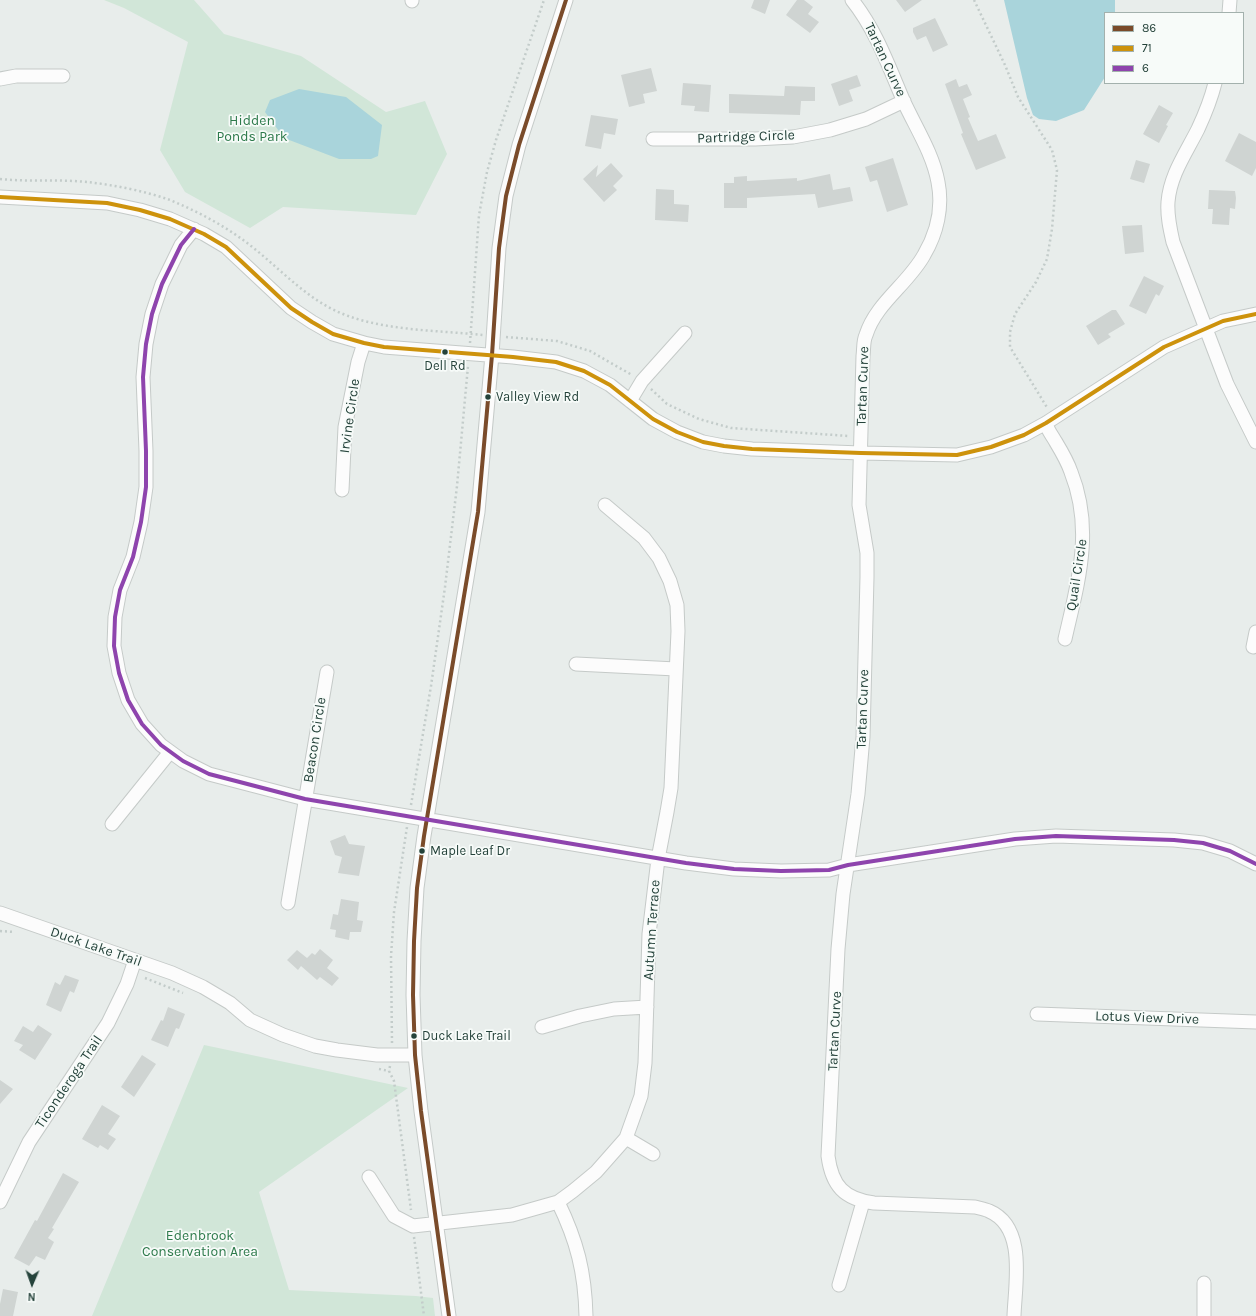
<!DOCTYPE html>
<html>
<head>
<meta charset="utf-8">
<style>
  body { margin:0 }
  #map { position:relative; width:1256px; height:1316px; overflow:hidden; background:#e8edeb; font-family:Karla,sans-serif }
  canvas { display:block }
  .legend { position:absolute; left:1104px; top:12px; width:140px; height:72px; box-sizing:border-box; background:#f7fbf9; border:1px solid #a3b1ad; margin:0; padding:5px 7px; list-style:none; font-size:12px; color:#24423a }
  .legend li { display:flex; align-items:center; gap:8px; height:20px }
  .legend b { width:20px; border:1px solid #a3b1ad }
  .north { position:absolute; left:12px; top:1264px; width:40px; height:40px; -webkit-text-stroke:3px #f7fbf9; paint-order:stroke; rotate:182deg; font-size:11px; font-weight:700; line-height:16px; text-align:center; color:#24423a }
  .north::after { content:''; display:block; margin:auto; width:14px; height:18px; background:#24423a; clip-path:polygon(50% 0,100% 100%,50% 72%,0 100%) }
</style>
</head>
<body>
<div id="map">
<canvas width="1256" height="1316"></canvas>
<ul class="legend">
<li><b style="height:5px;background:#7a4b2a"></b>86</li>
<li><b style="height:5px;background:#cd920c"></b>71</li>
<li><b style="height:5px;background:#8e44ad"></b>6</li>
</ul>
<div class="north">N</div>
</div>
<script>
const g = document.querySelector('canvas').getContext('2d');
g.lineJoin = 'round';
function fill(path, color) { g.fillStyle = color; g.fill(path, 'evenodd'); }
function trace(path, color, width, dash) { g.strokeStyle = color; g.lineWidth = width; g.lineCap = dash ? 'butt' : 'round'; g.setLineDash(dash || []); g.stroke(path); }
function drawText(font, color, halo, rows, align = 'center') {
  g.font = font + ' Karla,sans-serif'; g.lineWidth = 3.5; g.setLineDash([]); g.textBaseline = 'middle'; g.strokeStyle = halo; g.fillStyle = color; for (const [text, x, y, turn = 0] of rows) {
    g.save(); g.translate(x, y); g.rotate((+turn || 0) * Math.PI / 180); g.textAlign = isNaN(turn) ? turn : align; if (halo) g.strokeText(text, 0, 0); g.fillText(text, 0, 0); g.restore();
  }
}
fill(new Path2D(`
  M104 0H194L224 34 301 56 386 112 425 101 447 154 416 215 283 207 250 228 185 192 160 150 188 42 124 8Z
  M204 1045 408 1088 259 1192 289 1290 416 1296 433 1298 435 1316H92Z`), '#d1e6d8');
fill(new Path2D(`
  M1004 0H1115V13H1105V77L1084 110 1056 121 1039 119 1033 115 1027 98Z
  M299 89 346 97 382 125 378 156 371 159H339L284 138 265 112 270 100Z`), '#a9d4db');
fill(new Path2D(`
  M754 0H770L765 14 751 8Z
  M797 0H804L813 7 808 14 819 22 810 33 786 15Z
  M896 0H922L905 12Z
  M935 18 948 45 933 52 926 36 917 40 913 32V28Z
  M651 68 657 91 643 94 645 103 629 107 621 75Z
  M857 75 861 86 849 90 853 101 839 106 831 84Z
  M956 79 959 87 967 84 972 95 963 99 970 117 968 118 978 141 996 134 1006 158 976 170 961 134 963 133 945 84Z
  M683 83 711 85 709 112 694 111 695 106 681 105Z
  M785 86 815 87V101H801L800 115 729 113V94L784 96Z
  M1159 105 1173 113 1166 125 1168 126 1159 143 1143 134Z
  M591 115 618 119 615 135 604 133 601 149 585 146Z
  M1239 133 1256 142V168L1252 176 1225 161Z
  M893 158 908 205 887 212 877 180 870 182 865 167Z
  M1136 160 1150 164 1144 183 1130 179Z
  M611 163 623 176 613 186 617 190 604 202 583 179 598 165 596 177Z
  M830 174 833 190 850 187 853 201 818 208 815 194 747 198V208H724V183H734V177L747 176V181L797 178V181Z
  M656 189 674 190V204L689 205 688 222 655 220Z
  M1209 190 1235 191 1236 198 1235 209 1230 208 1229 225 1212 224 1213 209H1208Z
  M1142 225 1144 252 1125 254 1122 226Z
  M1144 276 1164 286 1159 296 1156 294 1146 314 1129 306Z
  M1112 310H1116L1125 324 1108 334 1111 337 1098 345 1086 326Z
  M345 835 349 844 365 846 359 876 338 873 342 857 335 855 330 841Z
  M341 899 359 902 357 920 363 921 361 932H350L349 940 335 937 336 930 330 929 333 914 338 915Z
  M320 949 333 960 327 968 339 978 332 986 320 977 317 980 301 966 298 970 287 960 297 950 307 958 312 953 315 955Z
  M65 975 79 980 74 993 70 991 61 1012 46 1005 55 982 60 985Z
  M168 1007 185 1014 179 1029 176 1028 168 1047 151 1040 161 1020 163 1021Z
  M38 1025 52 1034 35 1060 19 1050 23 1045 14 1041 23 1026 33 1032Z
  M142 1055 156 1064 134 1097 121 1087Z
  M0 1080 13 1089 0 1104Z
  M102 1105 120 1116 108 1134 116 1139 108 1150 100 1145 98 1148 82 1139Z
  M63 1173 79 1182 52 1228 54 1229 48 1238 54 1242 45 1260 36 1256 29 1266 14 1258 35 1220 37 1221Z
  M3 1289 18 1292 13 1316H0V1304Z`), '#cfd4d2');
const minor = new Path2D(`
  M852 0C876 30 889 67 904 102 916 128 933 154 938 182 943 207 937 233 924 255 908 284 876 303 866 335 863 341 864 349 863 356L859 505 867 553V577L863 737 858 794 843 894 838 949 828 1156C832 1186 844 1199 874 1203L975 1207C979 1208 985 1209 989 1211 1027 1227 1015 1284 1014 1316
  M412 1V0
  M1229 13 1230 0
  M0 79 16 76H63
  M1215 83C1211 99 1205 114 1198 129 1186 153 1170 175 1168 202 1167 216 1170 229 1173 242L1227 384 1256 442
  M653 139H755L793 137 830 130 866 119 904 101
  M0 197 107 203 140 210 170 219 204 234 226 247 291 308 312 322 333 334 364 343 384 347 513 357 556 362 584 371 610 385 653 419 677 432 703 442 724 446 752 449 861 453 957 455 991 447 1024 435 1046 423 1164 347 1223 321 1256 314
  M194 229 181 245 162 284 152 314 146 344 143 377 146 451V487L141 522 133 557 120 590 115 617 114 646 119 673 128 700 142 724 161 745 183 761 209 774 305 799 686 863 734 869 781 871 829 870 848 865 1015 839 1056 836 1174 840 1203 843 1230 851 1256 864
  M630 401 642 381 685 333
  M1046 423C1047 429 1051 434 1054 439 1060 449 1067 460 1071 472 1094 530 1078 582 1065 639
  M342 490 345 427 358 362 364 343
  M1253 647 1256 632
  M576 664 676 669
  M112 824 170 752
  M288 903 327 672
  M0 913 172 973 203 987 230 1003 250 1020 283 1035 315 1046 337 1050 377 1055H415
  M1037 1014 1256 1022
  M542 1027 580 1016 614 1009 647 1007
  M626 1138 653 1154
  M369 1177 394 1216 413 1226 512 1215 558 1202 573 1191 596 1172 626 1138 641 1096 645 1063 649 934 658 859 667 812 671 788 678 631 677 605 670 581 659 558 644 538 605 505
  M0 1202 29 1142 108 1023 127 984 135 960
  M558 1202C577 1241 585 1272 586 1316
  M839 1285 863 1202
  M449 1316 421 1111 415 1055 413 995 414 941 417 888 424 836 478 512 492 355 499 248 506 196 519 145 566 0
  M1204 1316V1283`);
trace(minor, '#c5cac8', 15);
trace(new Path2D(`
  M974 0 1005 65 1018 97 1052 150 1057 170 1052 229 1047 259 1036 282 1015 314 1010 332V347L1048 409
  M0 179C29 182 58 179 87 182 114 185 145 191 170 200 199 212 227 227 251 246 278 267 301 293 332 309 375 331 435 330 483 335
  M506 337 557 341 590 351 632 375
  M470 343 479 215 487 172 496 140 544 0
  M651 389 667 404 699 419 731 428 849 436
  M411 805 431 686 445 587 457 486 468 366
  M0 931 14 932
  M145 978 183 993
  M392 1043 391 956 394 912 407 827
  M390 1066 389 1071 394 1081 411 1210
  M379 1069 389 1071
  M414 1237 424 1316`), '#c3ccca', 2.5, [2, 3]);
trace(minor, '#fcfcfc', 13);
trace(new Path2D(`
  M449 1316 421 1111 415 1055 413 995 414 941 417 888 424 836 478 512 492 355 499 248 506 196 519 145 566 0`), '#7a4b2a', 4);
trace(new Path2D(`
  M0 197 107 203 140 210 170 219 204 234 226 247 291 308 312 322 333 334 364 343 384 347 513 357 556 362 584 371 610 385 653 419 677 432 703 442 724 446 752 449 861 453 957 455 991 447 1024 435 1046 423 1164 347 1223 321 1256 314`), '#cd920c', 4);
trace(new Path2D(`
  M194 229 181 245 162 284 152 314 146 344 143 377 146 451V487L141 522 133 557 120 590 115 617 114 646 119 673 128 700 142 724 161 745 183 761 209 774 305 799 686 863 734 869 781 871 829 870 848 865 1015 839 1056 836 1174 840 1203 843 1230 851 1256 864`), '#8e44ad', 4);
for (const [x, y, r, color] of [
  [445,352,3.5,"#24423a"],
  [488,397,3.5,"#24423a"],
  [422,851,3.5,"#24423a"],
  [414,1036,3.5,"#24423a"]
]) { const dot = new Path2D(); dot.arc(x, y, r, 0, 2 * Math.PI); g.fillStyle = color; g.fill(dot); trace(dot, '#f7fbf9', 1.5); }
drawText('13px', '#24423a', '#f7fbf9', [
  ["Dell Rd",445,366,"center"],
  ["Valley View Rd",496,397],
  ["Maple Leaf Dr",430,851],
  ["Duck Lake Trail",422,1036]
], 'left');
drawText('14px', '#24423a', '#f7fbf9', [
  ["Tartan Curve",885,60,65],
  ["Partridge Circle",746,137,-2],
  ["Tartan Curve",863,386,-88],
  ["Irvine Circle",350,416,-82],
  ["Quail Circle",1077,575,-81],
  ["Tartan Curve",863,709,-88],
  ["Beacon Circle",315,740,-81],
  ["Autumn Terrace",652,930,-86],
  ["Duck Lake Trail",96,947,19],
  ["Lotus View Drive",1147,1018,2],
  ["Tartan Curve",835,1031,-87],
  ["Ticonderoga Trail",69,1082,-56]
]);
drawText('14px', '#2d7a4b', '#f7fbf9', [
  ["Hidden",252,121],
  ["Ponds Park",252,137],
  ["Edenbrook",200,1236],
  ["Conservation Area",200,1252]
]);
</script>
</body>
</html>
